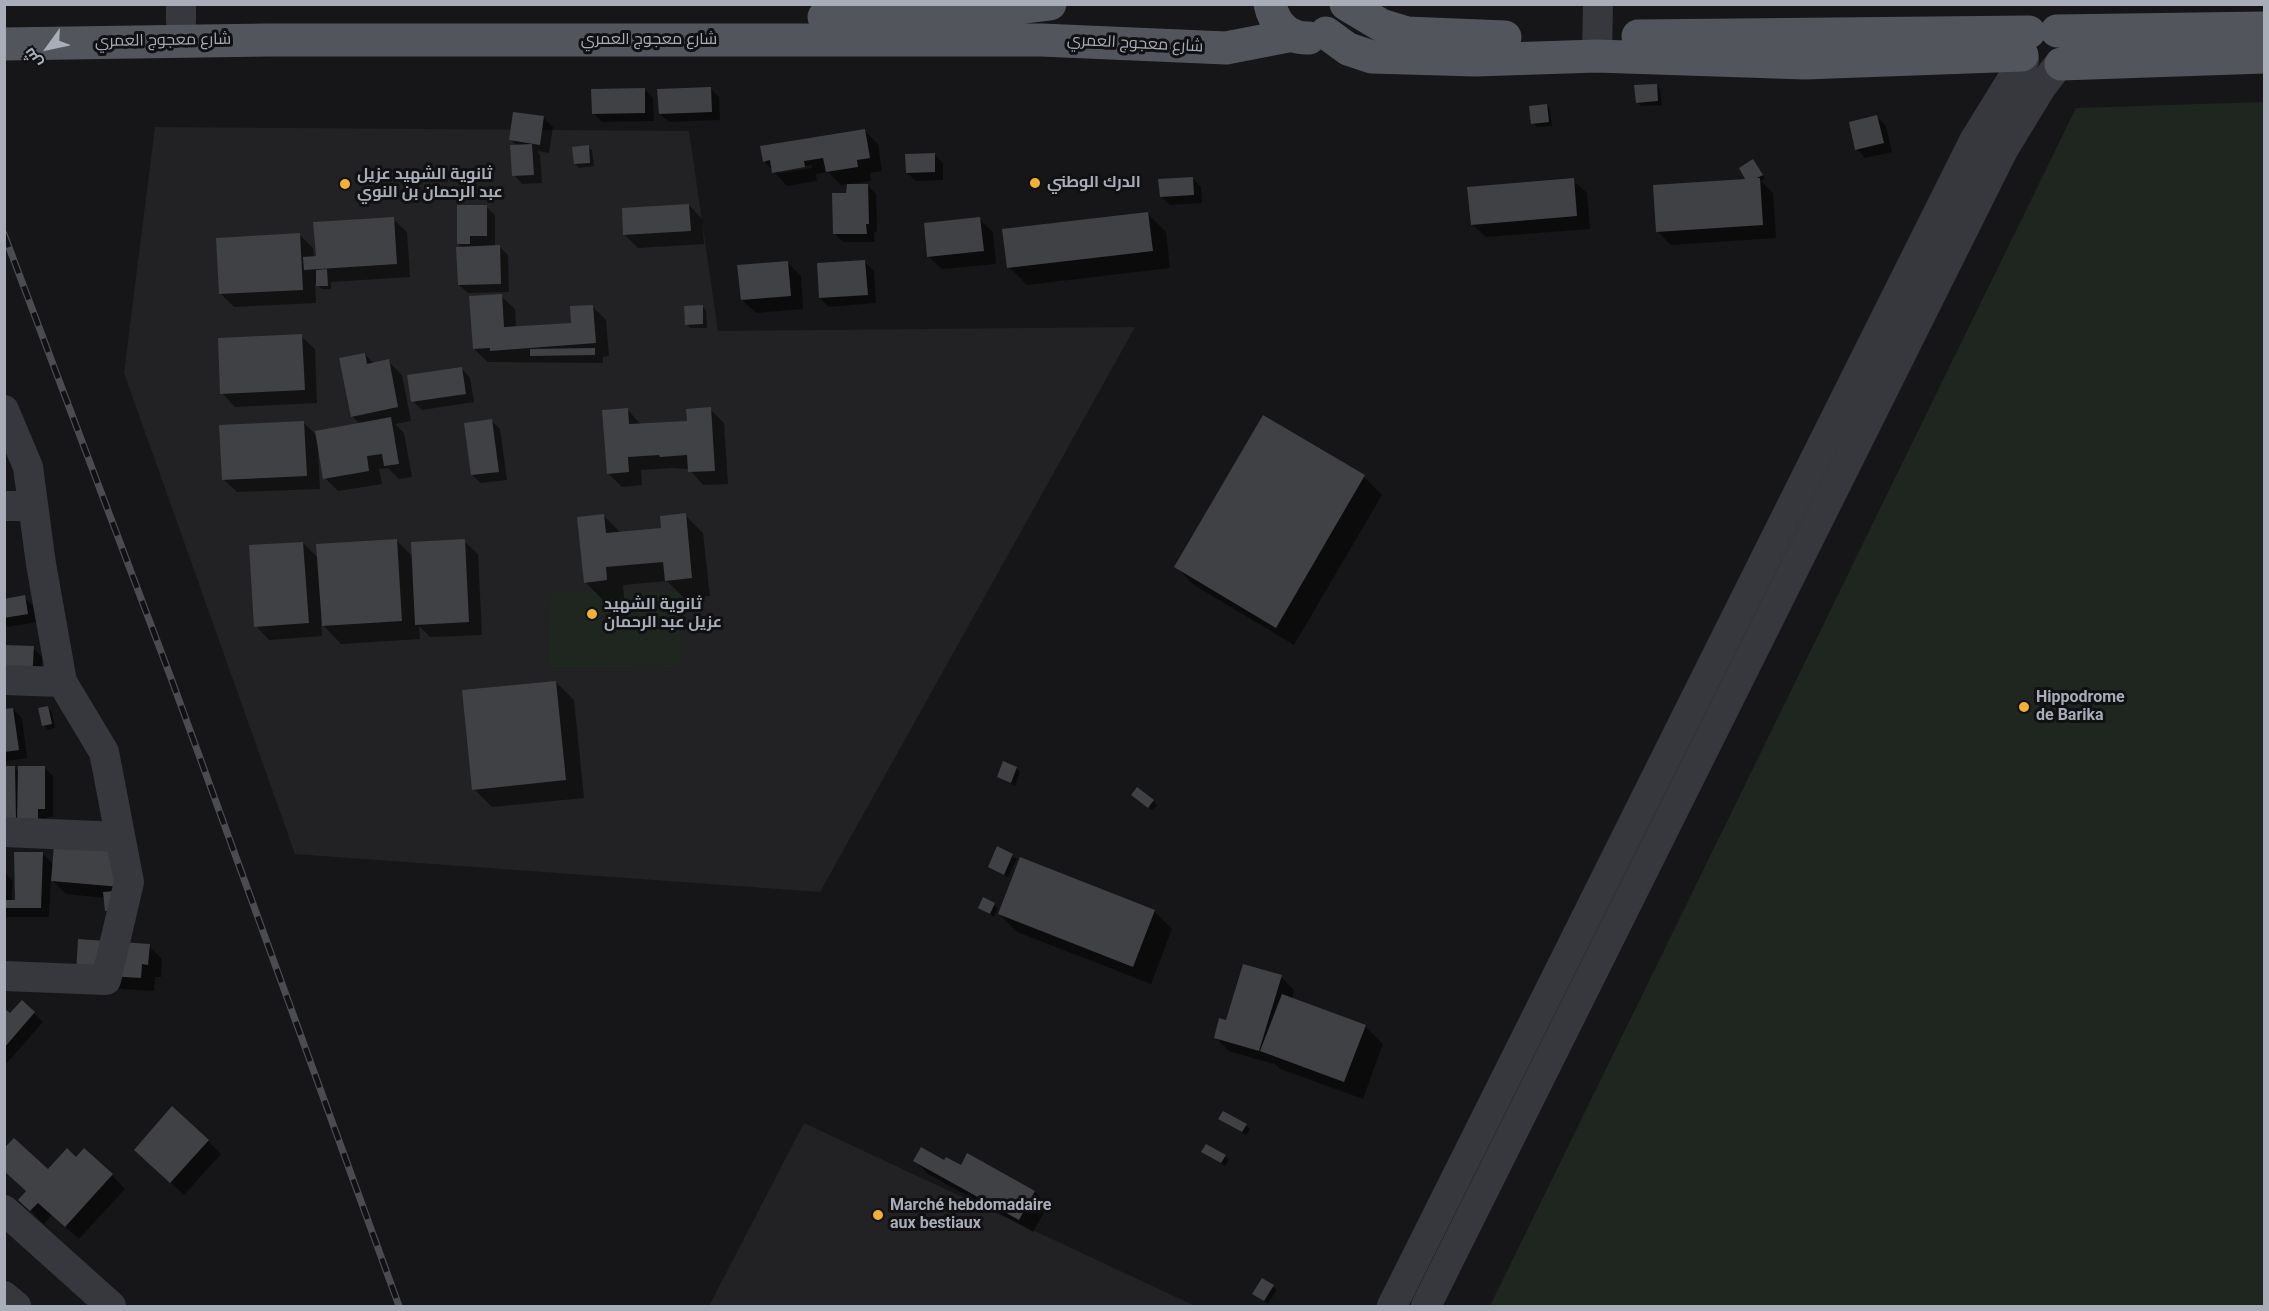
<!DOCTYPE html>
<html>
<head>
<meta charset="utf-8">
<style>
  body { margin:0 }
  #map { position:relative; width:2269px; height:1311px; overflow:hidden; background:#161618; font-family:Roboto,Cairo,sans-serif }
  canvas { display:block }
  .frame { position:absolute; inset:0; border:6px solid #a8adb8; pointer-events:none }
  .north { position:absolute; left:18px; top:18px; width:60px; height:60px; -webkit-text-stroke:4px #111113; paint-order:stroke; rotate:237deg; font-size:16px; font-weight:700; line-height:24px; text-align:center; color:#a8adb8 }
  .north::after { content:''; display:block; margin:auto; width:21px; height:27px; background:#a8adb8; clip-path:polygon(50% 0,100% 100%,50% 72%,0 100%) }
</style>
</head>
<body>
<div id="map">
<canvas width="2269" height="1311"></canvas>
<div class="frame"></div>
<div class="north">ش</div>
</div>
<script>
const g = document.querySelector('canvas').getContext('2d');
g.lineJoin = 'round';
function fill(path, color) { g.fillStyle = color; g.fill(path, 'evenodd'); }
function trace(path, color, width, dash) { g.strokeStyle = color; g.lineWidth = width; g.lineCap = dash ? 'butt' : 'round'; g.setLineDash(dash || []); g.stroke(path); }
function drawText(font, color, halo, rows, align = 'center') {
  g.font = font + ' Roboto,Cairo,sans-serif'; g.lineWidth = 6; g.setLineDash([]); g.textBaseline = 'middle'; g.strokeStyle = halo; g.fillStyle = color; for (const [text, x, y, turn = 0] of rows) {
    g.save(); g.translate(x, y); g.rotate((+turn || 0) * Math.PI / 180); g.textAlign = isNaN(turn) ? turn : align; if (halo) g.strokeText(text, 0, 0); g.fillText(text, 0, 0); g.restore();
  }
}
fill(new Path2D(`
  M155 127 689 131 718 331 1135 327 820 892 295 854 124 373Z
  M804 1123 1195 1306H709Z`), '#222225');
fill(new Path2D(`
  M2264 102V1306H1490L2076 108Z
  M681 590V666L548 668 550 593Z`), '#1e261f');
fill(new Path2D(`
  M1656 85 1660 89 1662 105 1641 106 1637 102Z
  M710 88 719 97 720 120 669 122 660 114Z
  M644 89 653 98 654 121 602 122 594 114Z
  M1546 105 1550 109 1552 126 1537 127 1533 123Z
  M514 113 544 118 553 127 549 153 537 151 540 155 542 183 522 184 514 175 517 146 511 140Z
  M1877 117 1886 126 1892 152 1865 158 1857 149Z
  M864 130 878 144 882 171 870 173 871 181 851 184V186H868L876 194 877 232H874L875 242H843L834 233 848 194V184L841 185 828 172 816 174 817 181 787 186 764 161ZM812 165V168L780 173 778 170Z
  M588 147 592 150 594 166 579 168 575 164Z
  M934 154 943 163V180L916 181 907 173Z
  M1753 161 1765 179 1761 181 1773 193 1776 238 1671 245 1657 231 1748 180Z
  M1192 178 1201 187 1202 203 1170 205 1161 196Z
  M1573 180 1587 193 1590 229 1486 237 1472 224Z
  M689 205 702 219 704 244 638 248 625 235Z
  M486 207 495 215V247L499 246 508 255 509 292 468 293 459 285 463 248 458 244Z
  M1148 214 1166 232 1170 268 1027 285 1009 267Z
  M393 219 407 232 410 277 331 282V289H322L315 283 316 303 234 307 221 294 299 234 313 248 314 258H317Z
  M979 219 993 232 996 264 942 269 928 256Z
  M787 262 801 276 803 309 756 313 742 300Z
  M865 262 874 271 876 303 829 307 820 298Z
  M501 296 515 309 516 328 573 324 592 306 606 320 609 356 603 357V363L488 362 474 349Z
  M702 306 706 310 707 328H690L686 324Z
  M301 336 315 349 317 403 235 407 222 393Z
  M365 354 374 364 388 361 402 375 411 421 395 424 404 433 412 477 399 479 388 468 379 469 382 484 338 491 325 478 320 452H318L320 489 237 492 223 479 304 423 317 436 360 424 352 416Z
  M462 369 470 378 474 402 422 410 413 401Z
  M710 409 724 423 728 484 703 485 689 469 673 468 641 470 642 485 622 487 608 473 628 410 641 425 688 422Z
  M1264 417 1364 477 1382 495 1294 645 1194 585 1176 567Z
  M491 420 500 429 507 480 481 483 472 475Z
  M685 515 703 533 710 596 684 598 667 581 623 585 624 598 603 600 585 582 604 516 621 533 663 529Z
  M397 541 413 557 464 541 478 554 482 635 430 637 419 626 420 639 341 644 321 623 322 636 269 640 256 626 303 543 319 559Z
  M24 597 33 606 36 622 8 627 4 623V600Z
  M33 648 42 657 40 689 4 683Z
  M556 682 574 700 584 798 492 807 474 789Z
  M48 708 52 712 55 728 48 730 44 726Z
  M13 709 22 718 27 758 6 761 4 711Z
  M15 768 19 772 45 768 53 776V817H47L46 834 4 839Z
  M1016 768 1020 772 1015 786 999 777Z
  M1137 799 1153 801 1157 805 1152 810Z
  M998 848 1017 859 1008 877 990 867Z
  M43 854 54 865 138 866 105 898 66 894 51 879 49 917H6L4 872 13 881 11 902H17Z
  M984 899 998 908 994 917 980 908Z
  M1154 911 1172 929 1151 984 1017 932 999 914Z
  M149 946 162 959 161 977H155L154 991 91 987Z
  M1281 977 1294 990 1292 999 1365 1026 1383 1044 1363 1099 1280 1069 1273 1062V1064L1229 1051 1215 1037 1227 1022Z
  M22 1002 43 1022 7 1063 4 1061V1010L10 1016Z
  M1220 1119 1246 1125 1250 1129 1246 1135Z
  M208 1141 221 1154 184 1195 150 1164Z
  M1203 1152 1225 1156 1229 1160 1225 1166Z
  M968 1155 1035 1192 1048 1205 1033 1232 928 1174 915 1161 945 1162 961 1167Z
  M76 1159 112 1175 125 1189 79 1239 52 1215 44 1224 20 1200 48 1171Z
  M1273 1286 1277 1290 1268 1304 1254 1294Z`), '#0007');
fill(new Path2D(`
  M1657 84 1658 101 1636 103 1634 85Z
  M711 87 712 112 659 114 657 89Z
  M645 88V113L592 114 591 89Z
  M1547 104 1549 122 1531 124 1529 106Z
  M513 112 544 116 540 145 509 140Z
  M1877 115 1884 143 1855 150 1849 122Z
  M865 129 870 158 857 160 858 167 826 172 823 158 804 161 805 167 772 173 770 160 763 162 760 146Z
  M532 144 534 175 512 176 510 145Z
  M589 145 590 163 574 164 572 147Z
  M935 153V172L906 173 905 154Z
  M1753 159 1763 175 1757 178H1760L1763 225 1656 232 1653 185 1745 179 1739 168Z
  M1193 177 1194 195 1160 197 1158 179Z
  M1574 178 1577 216 1471 225 1467 187Z
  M847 184H868L869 224H866L867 234H833L832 193H846Z
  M689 204 691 231 623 235 622 208Z
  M457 205H487V236H470V244H457Z
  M1148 212 1153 251 1007 268 1002 229Z
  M394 217 397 264 304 270 303 257 316 256 313 222Z
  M980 217 984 251 927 257 924 223Z
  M300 233 303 290 219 294 216 238Z
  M500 245 501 284 458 285 456 247Z
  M865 260 868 295 819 298 817 263Z
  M788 261 791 296 741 300 737 265Z
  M327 269 328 286H316V270Z
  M502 294 504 327 571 323 570 306 593 305 596 343 490 351V348L473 349 469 296Z
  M703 305V324L685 325 684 306Z
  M302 334 305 390 220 394 218 338Z
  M595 348V355L530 356V349Z
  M365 353 367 364 389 359 398 407 351 417 339 358Z
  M462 367 466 394 411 402 407 375Z
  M711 407 715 471 688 472 687 455 660 457 659 455 628 457 629 472 607 474 602 410 628 408 629 424 687 421 686 409Z
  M1263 415 1365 475 1276 628 1174 567Z
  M391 417 399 464 384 466 382 454 367 456 369 471 323 479 315 431Z
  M492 419 499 472 471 475 464 423Z
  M304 421 307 476 222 480 219 425Z
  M686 513 692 578 665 581 663 562 606 567 607 580 584 583 577 517 604 514 606 533 661 528 660 516Z
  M397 539 402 621 322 626 316 544Z
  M465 539 469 622 415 625 411 542Z
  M303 542 309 623 254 627 249 545Z
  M25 595 28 614 4 618V599Z
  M4 645 34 646 32 681 4 679Z
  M556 681 566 780 472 790 462 690Z
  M48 706 52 724 42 726 38 708Z
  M13 708 19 750 4 752V709Z
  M1003 761 1017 767 1011 783 997 777Z
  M4 766H15L16 821H4Z
  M18 766H45V809H38V826L17 825Z
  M1137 787 1154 800 1148 808 1131 795Z
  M54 845 125 851 121 887 51 881Z
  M997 846 1013 854 1004 875 988 867Z
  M14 852H43L41 908H4V900H15Z
  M1020 857 1155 910 1133 967 998 914Z
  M116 891 118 910 105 911 103 892Z
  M983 897 995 903 990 914 978 908Z
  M78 939 150 944 148 965 142 964 141 978 76 974Z
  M1243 964 1282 975 1259 1051 1214 1038 1219 1018 1226 1020Z
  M1282 994 1366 1025 1344 1082 1260 1051Z
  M22 1000 35 1012 4 1048V1008L10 1013Z
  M172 1106 209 1140 170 1183 134 1150Z
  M1223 1111 1247 1124 1242 1132 1218 1119Z
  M14 1138 48 1169 67 1148 76 1157 84 1148 113 1174 65 1227 38 1203 30 1211 18 1200 26 1191 4 1171V1148Z
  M1206 1144 1226 1155 1221 1163 1201 1152Z
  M921 1147 944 1160 946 1157 961 1165 967 1153 1035 1191 1019 1220 913 1161Z
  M1262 1278 1274 1285 1264 1301 1252 1294Z`), '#404145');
trace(new Path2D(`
  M181 21V4
  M1597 56 1598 4
  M4 410 28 467 41 564 62 682 104 752 129 882 106 980 4 976
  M4 506H32
  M4 680 62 682
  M4 832 120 837
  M4 1210 111 1306
  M4 1296 16 1306
  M1392 1306 1974 141 2024 60
  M1426 1306 2003 150 2042 86 2056 68`), '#37383d', 30);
trace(new Path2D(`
  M1270 4C1274 24 1288 39 1309 38
  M1346 4 1381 25 1407 33 1505 37
  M824 17C899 17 975 14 1050 4
  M2057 31 2264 28
  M1326 33 1348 49 1372 57 1475 60 1597 56 1805 63 2022 55
  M1638 36 2029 32
  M4 44 268 40H1041L1226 48 1293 35
  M2061 64 2264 57`), '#53555c', 33);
const rail = new Path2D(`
  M4 234 171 678 399 1306`);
trace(rail, '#4a4c52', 7);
trace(rail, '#111113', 4.5, [14]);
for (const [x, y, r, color] of [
  [1035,183,6,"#f2b134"],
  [345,184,6,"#f2b134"],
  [592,614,6,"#f2b134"],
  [2024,707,6,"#f2b134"],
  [878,1215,6,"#f2b134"]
]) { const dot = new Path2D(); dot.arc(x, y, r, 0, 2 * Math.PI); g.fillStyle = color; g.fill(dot); trace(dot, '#111113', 2); }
drawText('16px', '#a8adb8', '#111113', [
  ["شارع معجوج العمري",649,40],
  ["شارع معجوج العمري",163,41,-1],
  ["شارع معجوج العمري",1135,44,3]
]);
drawText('bold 16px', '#a8adb8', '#111113', [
  ["ثانوية الشهيد عزيل",357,175],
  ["عبد الرحمان بن النوي",357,193],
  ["الدرك الوطني",1047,183],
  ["ثانوية الشهيد",604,605],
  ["عزيل عبد الرحمان",604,623],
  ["Hippodrome",2036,698],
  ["de Barika",2036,716],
  ["Marché hebdomadaire",890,1206],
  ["aux bestiaux",890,1224]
], 'left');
</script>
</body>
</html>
